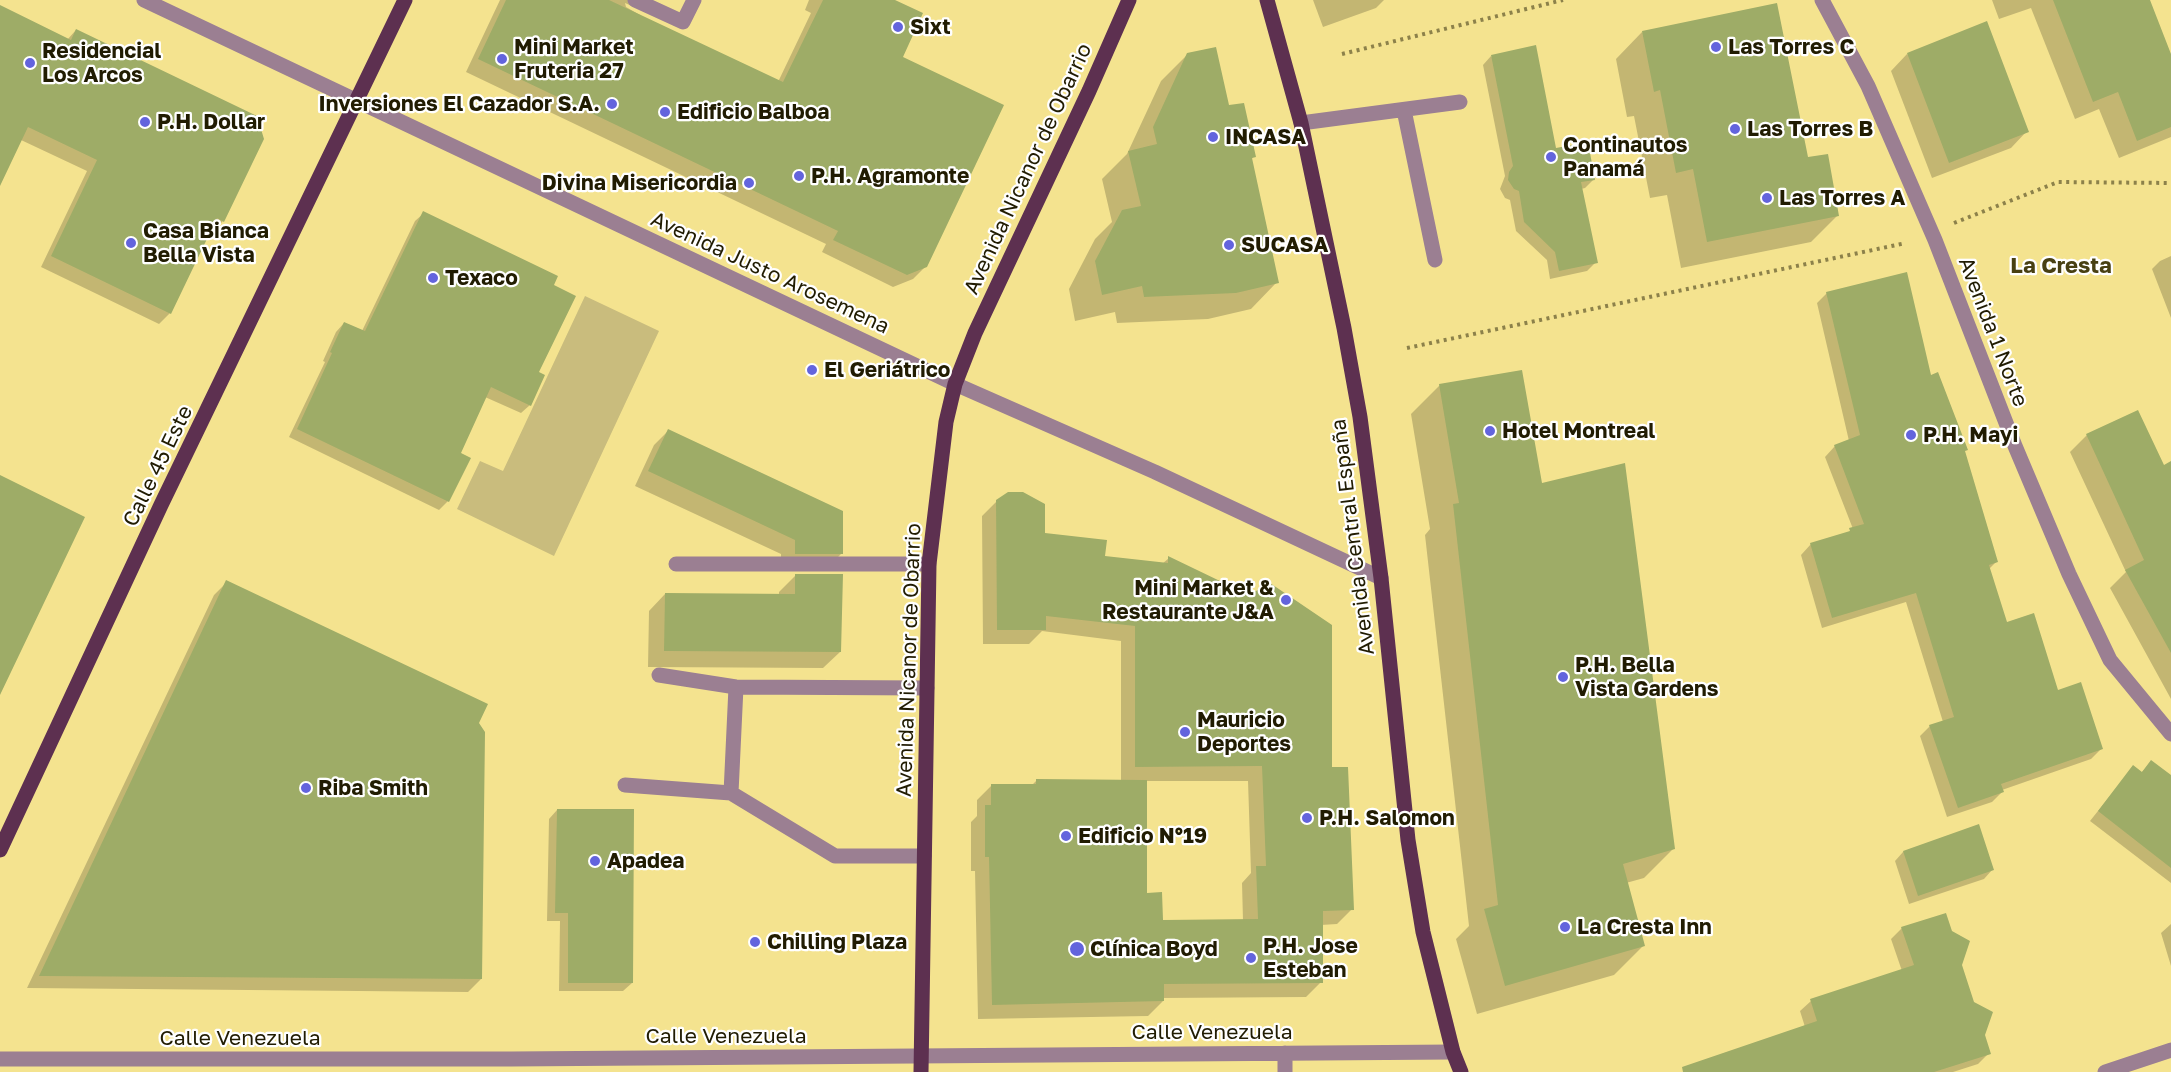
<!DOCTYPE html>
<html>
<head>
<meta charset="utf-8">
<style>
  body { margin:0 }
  canvas { display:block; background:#f4e38f }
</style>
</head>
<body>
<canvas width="2171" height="1072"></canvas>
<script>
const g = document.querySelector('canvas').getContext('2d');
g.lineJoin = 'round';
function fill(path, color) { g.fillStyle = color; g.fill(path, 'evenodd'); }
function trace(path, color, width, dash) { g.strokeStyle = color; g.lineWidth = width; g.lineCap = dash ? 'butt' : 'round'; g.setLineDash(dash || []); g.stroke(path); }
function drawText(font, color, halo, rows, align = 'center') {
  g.font = font + ' "Golos Text",sans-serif'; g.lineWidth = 4.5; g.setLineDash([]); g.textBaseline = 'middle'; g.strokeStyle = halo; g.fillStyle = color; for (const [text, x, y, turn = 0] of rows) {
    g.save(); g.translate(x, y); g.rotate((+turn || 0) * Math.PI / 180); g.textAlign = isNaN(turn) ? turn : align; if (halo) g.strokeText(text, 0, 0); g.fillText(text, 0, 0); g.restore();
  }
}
fill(new Path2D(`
  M585 296 659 331 554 556 457 509 480 461 503 471Z`), '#c9bc7d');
fill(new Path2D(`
  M500 0H644L636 8 625 3 626 7 640 15 639 16 778 82 811 13 805 10 809 0H891L901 57 926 266 913 279 893 287 822 252 826 244 466 72Z
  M1313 0H1384L1376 8 1323 27Z
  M1992 0H2148L2171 58V137L2119 158 2099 109 2075 119 2031 8 1999 19Z
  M0 7 67 40 76 30 223 221 212 232 209 231 170 313 159 324 41 267 87 171 21 140 0 180Z
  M1642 32 1806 159 1838 215 1811 242 1681 268 1667 195 1650 198 1634 116 1627 117 1616 59Z
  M1188 54 1228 107 1254 156 1251 160 1277 282 1251 309 1208 319 1117 323 1115 312 1075 321 1069 289 1095 239 1112 222 1102 179 1127 154 1161 81Z
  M1907 54 2027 131 2011 148 1932 178 1891 71Z
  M1491 56 1555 150 1594 179 1585 188 1581 189 1596 262 1587 271 1550 279 1547 260 1516 231 1510 200 1505 198 1500 189 1505 176 1483 65Z
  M424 213 552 286 537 372 530 405 521 413 485 397 459 454 469 458 448 501 439 510 289 437 325 362 323 361 336 332 344 323 362 331 415 221Z
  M2171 256V318L2152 269 2160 261Z
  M1827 293 1930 377 1964 452 1996 562 1989 569 2006 624 2101 749 2091 759 2002 790V792L1992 802 1947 817 1920 736 1930 726 1943 722 1906 602 1822 628 1801 555 1811 544 1845 535 1853 529 1825 457 1835 446 1849 441 1817 303Z
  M1440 385 1540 485 1673 849 1644 878 1626 883 1643 946 1614 975 1477 1014 1456 939 1469 926 1425 535 1430 529 1411 414Z
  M668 431 841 554 827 568H781V554L635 486 654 445Z
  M2087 435 2171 484V699L2110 588 2126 572 2070 452Z
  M997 501 1044 535 1104 557 1162 564 1169 558 1331 769 1352 909 1337 924 1321 925V982L1306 997 1163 998V1001L1148 1016 978 1019 975 871H971V822L977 816V800L992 785H1032L1037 780 1121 781V641L1042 631 1029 644H983L982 516ZM1146 781H1248L1251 873 1242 883 1243 921H1161L1146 894Z
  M796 575 840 652 823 668 648 667 649 611 665 594 779 595V592Z
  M227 582 478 723 481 979 468 992 27 988 214 595Z
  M2151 762 2171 777V883L2090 821 2133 767 2141 773Z
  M557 810 632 983 623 991H559L560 921H547L549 819Z
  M1978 826 1992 870 1984 879 1909 904 1895 861 1903 852Z
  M2171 924V966L2161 933Z
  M1902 928 1961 965 1989 1053 1978 1064 1953 1072H1685L1805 1027 1800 1011 1811 1001 1902 971 1891 939Z`), '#0003');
fill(new Path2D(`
  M506 0H609L783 82 823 0H895L923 13 903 57 1004 105 927 267 907 275 833 240 838 231 478 59Z
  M2053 0H2150L2171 54V127L2137 141 2118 92 2093 102Z
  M1777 3 1808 157 1828 154 1839 216 1707 242 1693 169 1676 173 1660 90 1654 92 1642 31Z
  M0 5 71 40 76 29 257 116 264 139 224 222 217 218 171 314 51 256 97 160 28 127 0 186Z
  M1987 21 2029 132 1949 163 1907 53Z
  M1536 45 1556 148 1588 142 1595 180 1581 182 1598 263 1559 271 1555 252 1524 222 1519 191 1514 189 1508 180 1509 172 1513 166 1491 55Z
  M1216 47 1229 105 1244 103 1256 157 1252 158 1279 283 1236 293 1144 297 1142 286 1102 295 1095 261 1122 210 1141 206 1128 151 1157 144 1153 127 1187 53Z
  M423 211 558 276 554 285 576 296 539 372 545 375 531 406 491 387 461 453 471 458 449 502 297 429 332 353 330 352 344 322 365 331Z
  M1907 272 1931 375 1938 372 1968 450 1965 451 1998 562 1989 565 2007 622 2034 613 2058 690 2081 682 2103 749 2001 784 2004 792 1958 808 1929 725 1954 717 1916 593 1832 618 1810 543 1850 531 1849 528 1864 524 1834 445 1860 435 1826 292Z
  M1522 370 1542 483 1625 463 1675 849 1623 864 1645 946 1505 986 1484 909 1498 905 1453 504 1459 503 1439 384Z
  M2138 410 2164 465 2171 461V653L2125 570 2144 560 2086 434Z
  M668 429 843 511V554H795V540L648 471Z
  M0 475 85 517 0 695Z
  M1008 492H1023L1045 504V533L1107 540 1105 556 1168 563V556L1249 595 1270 583 1332 625V767H1348L1354 910 1323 911V983L1164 984V1001L992 1005 989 857H985V805H991V784H1036V779L1147 780V893L1162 892 1163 920 1258 919 1256 866H1266L1262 766 1135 767V626L1046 616V630H997L996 500Z
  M795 574H843L841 652 664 651 665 593 795 594Z
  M226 580 488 704 479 723 485 732 482 979 39 976Z
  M2151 760 2171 775V868L2098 811 2133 765 2142 772Z
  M557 809H634L633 983H568V913H555Z
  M1979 824 1994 870 1918 896 1903 851Z
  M1946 913 1952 931 1970 941 1962 965 1974 1002 1993 1012 1985 1035 1991 1054 1934 1072H1683L1682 1067 1817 1021 1810 999 1914 965 1901 927Z`), '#9eac67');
trace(new Path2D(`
  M1342 54 1563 0
  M1954 223 2058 182 2171 183
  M1407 348 1906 243`), '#8c814a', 4, [3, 4.5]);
trace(new Path2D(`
  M144 0 955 384 1155 472 1381 578
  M635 0 683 22 694 0
  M1822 0 1868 86 1935 240 2015 446 2069 574 2110 660 2171 734
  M1404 110 1435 260
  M1301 123 1460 102
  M676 564H929
  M659 675 736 687 927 688
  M625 785 731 793 835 856H924
  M731 793 736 687
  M1285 1053V1072
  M0 1059H511L1453 1052
  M2105 1072 2171 1050`), '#9b7f92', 15);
trace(new Path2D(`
  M1267 0 1301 123 1344 328 1360 417 1381 578 1408 840 1423 932 1453 1052 1461 1072
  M0 850 161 505 405 0
  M921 1072 929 564 946 422 955 384 975 333 1089 91 1129 0`), '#5d3050', 15);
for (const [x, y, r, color] of [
  [898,27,6,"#6364dd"],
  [1716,47,6,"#6364dd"],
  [502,59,6,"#6364dd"],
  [30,63,6,"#6364dd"],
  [612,104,6,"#6364dd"],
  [665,112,6,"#6364dd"],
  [145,122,6,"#6364dd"],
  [1735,129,6,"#6364dd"],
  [1213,137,6,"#6364dd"],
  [1551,157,6,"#6364dd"],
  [799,176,6,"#6364dd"],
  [749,183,6,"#6364dd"],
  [1767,198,6,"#6364dd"],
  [131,243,6,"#6364dd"],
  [1229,245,6,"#6364dd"],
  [433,278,6,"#6364dd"],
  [812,370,6,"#6364dd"],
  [1490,431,6,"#6364dd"],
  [1911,435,6,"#6364dd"],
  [1286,600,6,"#6364dd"],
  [1563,677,6,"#6364dd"],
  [1185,732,6,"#6364dd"],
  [306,788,6,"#6364dd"],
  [1307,818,6,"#6364dd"],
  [1066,836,6,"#6364dd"],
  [595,861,6,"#6364dd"],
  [1565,927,6,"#6364dd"],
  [755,942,6,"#6364dd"],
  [1077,949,8,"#6364dd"],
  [1251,958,6,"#6364dd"]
]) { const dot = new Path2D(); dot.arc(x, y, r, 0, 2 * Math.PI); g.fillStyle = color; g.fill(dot); trace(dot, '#fff', 2); }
drawText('bold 21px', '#211c02', '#fff', [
  ["Sixt",910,27],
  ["Mini Market",514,47],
  ["Fruteria 27",514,71],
  ["Las Torres C",1728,47],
  ["Residencial",42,51],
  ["Los Arcos",42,75],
  ["Inversiones El Cazador S.A.",600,104,"right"],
  ["Edificio Balboa",677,112],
  ["P.H. Dollar",157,122],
  ["Las Torres B",1747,129],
  ["INCASA",1225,137],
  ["Continautos",1563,145],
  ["Panamá",1563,169],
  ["P.H. Agramonte",811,176],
  ["Divina Misericordia",737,183,"right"],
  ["Las Torres A",1779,198],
  ["Casa Bianca",143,231],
  ["Bella Vista",143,255],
  ["SUCASA",1241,245],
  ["Texaco",445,278],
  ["El Geriátrico",824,370],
  ["Hotel Montreal",1502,431],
  ["P.H. Mayi",1923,435],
  ["Mini Market &",1274,588,"right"],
  ["Restaurante J&A",1274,612,"right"],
  ["P.H. Bella",1575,665],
  ["Vista Gardens",1575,689],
  ["Mauricio",1197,720],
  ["Deportes",1197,744],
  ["Riba Smith",318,788],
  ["P.H. Salomon",1319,818],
  ["Edificio N°19",1078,836],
  ["Apadea",607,861],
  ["La Cresta Inn",1577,927],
  ["Chilling Plaza",767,942],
  ["P.H. Jose",1263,946],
  ["Esteban",1263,970],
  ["Clínica Boyd",1090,949]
], 'left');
drawText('21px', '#211c02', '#fff', [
  ["Avenida Nicanor de Obarrio",1028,169,-65],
  ["Avenida Justo Arosemena",770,273,25],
  ["Avenida 1 Norte",1993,332,69],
  ["Calle 45 Este",158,466,-64],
  ["Avenida Central España",1353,537,-97],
  ["Avenida Nicanor de Obarrio",909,660,-88],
  ["Calle Venezuela",1212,1032],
  ["Calle Venezuela",726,1036],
  ["Calle Venezuela",240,1038]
]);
drawText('bold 22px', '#484012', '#fff', [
  ["La Cresta",2061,266]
]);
</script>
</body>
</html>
